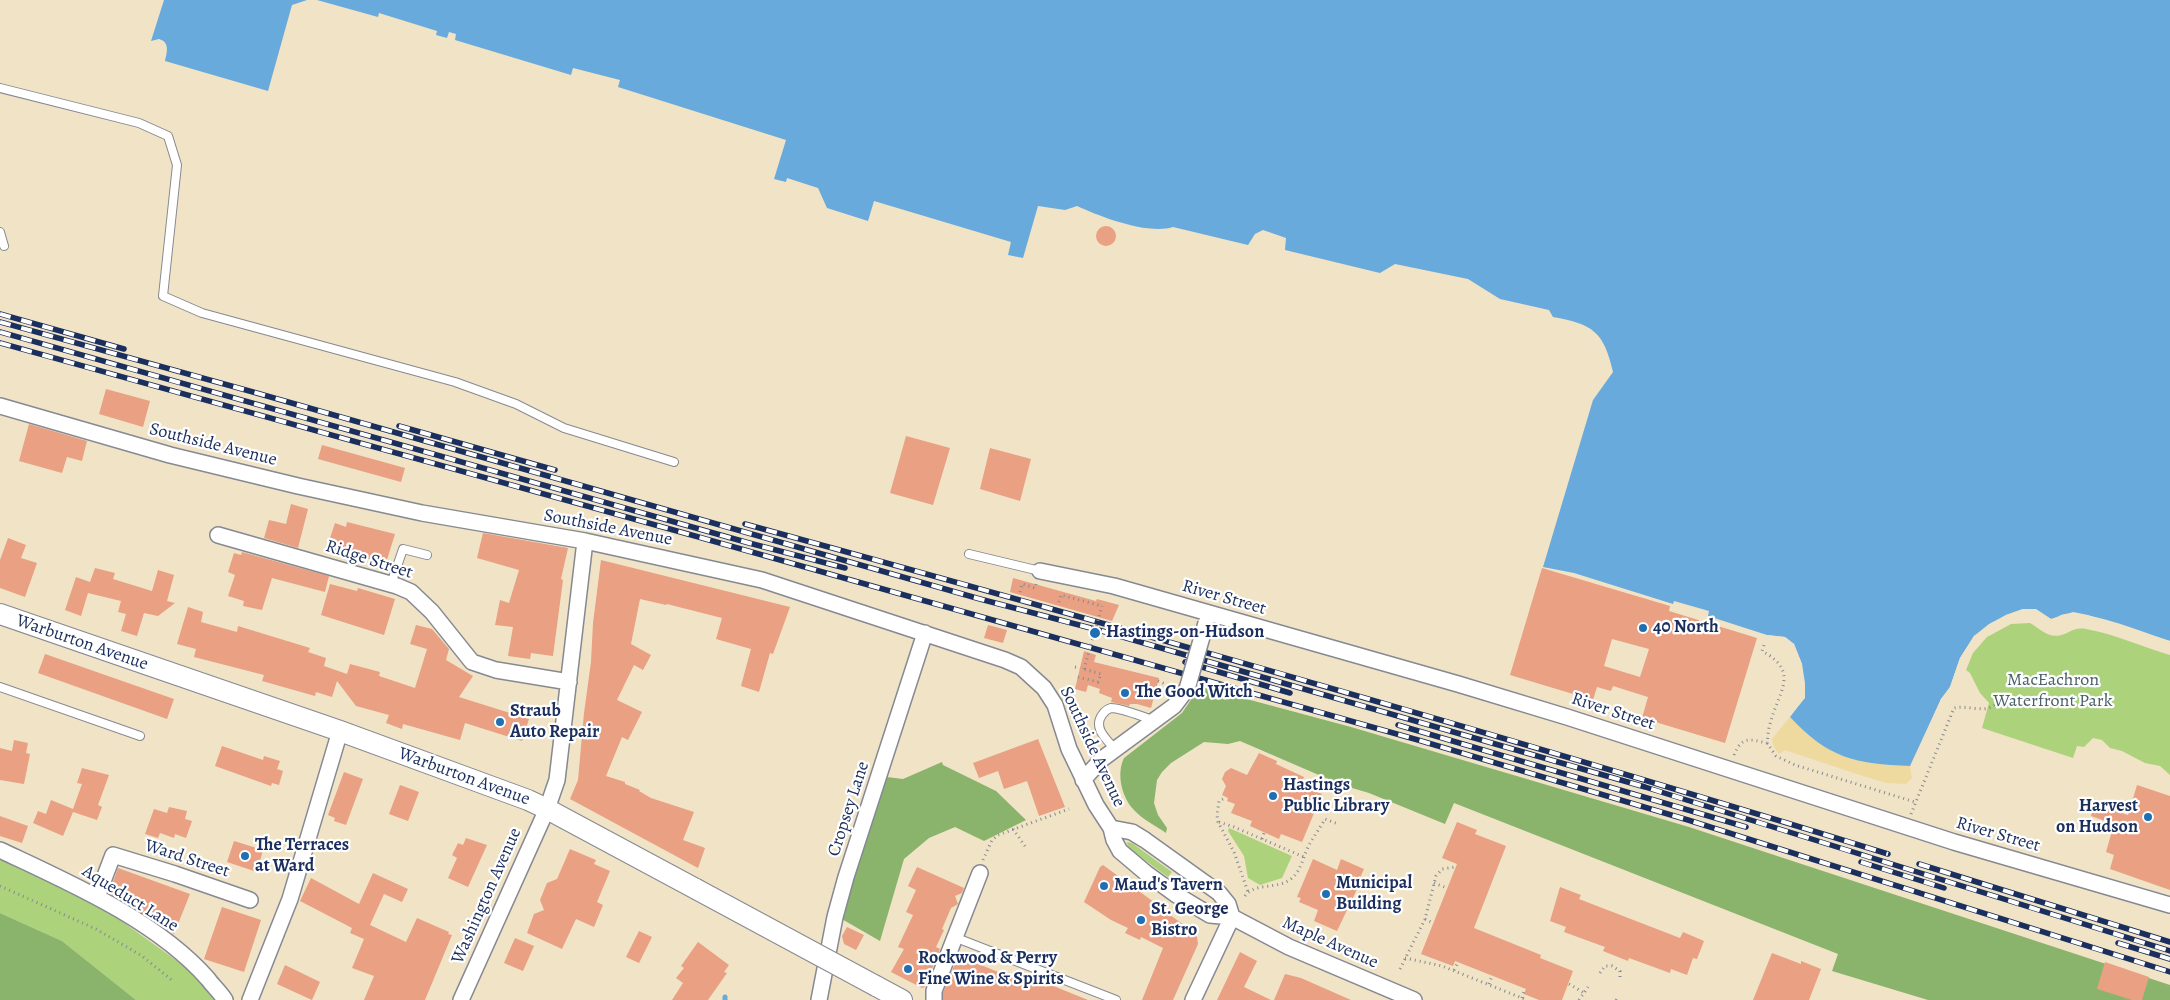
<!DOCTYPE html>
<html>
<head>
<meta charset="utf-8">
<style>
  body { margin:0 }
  canvas { display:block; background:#f0e3c6 }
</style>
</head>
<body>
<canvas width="2170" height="1000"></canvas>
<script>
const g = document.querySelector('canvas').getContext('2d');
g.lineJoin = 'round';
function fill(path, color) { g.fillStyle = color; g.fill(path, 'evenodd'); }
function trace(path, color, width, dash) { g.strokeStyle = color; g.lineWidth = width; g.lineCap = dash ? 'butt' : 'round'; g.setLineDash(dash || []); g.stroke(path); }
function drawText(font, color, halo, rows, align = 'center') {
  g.font = font + ' Alegreya,serif'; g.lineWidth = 4.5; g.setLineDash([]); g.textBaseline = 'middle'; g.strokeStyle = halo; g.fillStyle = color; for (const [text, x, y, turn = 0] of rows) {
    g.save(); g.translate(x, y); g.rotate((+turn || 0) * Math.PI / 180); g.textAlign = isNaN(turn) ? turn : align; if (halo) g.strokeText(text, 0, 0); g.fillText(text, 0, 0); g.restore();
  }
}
fill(new Path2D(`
  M2030 623C2039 628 2049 639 2061 635 2071 633 2073 627 2086 629 2115 634 2142 647 2170 655V775L2160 766 2145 763 2122 751 2110 748 2102 740 2093 738 2084 747 2077 746 2073 758 1982 728 1989 703 1980 693 1970 673 1966 670 1973 653 1987 637 2011 624Z
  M1229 828 1292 856 1282 878 1260 885 1248 878 1244 856 1228 831Z
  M1127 842 1132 843 1172 872 1168 877 1128 848Z
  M0 858 95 902 187 968 215 1000H136L62 941 0 913Z`), '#add27c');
fill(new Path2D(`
  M1202 687 1351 727 1689 827 2170 985V1000H1928L1832 971 1838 954 1454 803 1445 824 1369 793 1342 785 1240 741 1228 744 1204 742 1171 763 1162 772 1157 780 1154 803 1158 815 1167 828 1166 833C1156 826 1142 819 1134 810 1122 798 1116 774 1124 758L1182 713 1199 688Z
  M942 762 943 765 996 791 1026 820 984 841 955 827 929 838 904 859 880 941 840 918 887 777 903 779Z
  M0 913 62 941 136 1000H0Z`), '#8ab46c');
fill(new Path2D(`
  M1790 717C1828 758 1855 764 1910 766L1912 778 1906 784 1887 783 1866 777 1785 750 1779 754 1773 745 1772 739Z`), '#eeda9e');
fill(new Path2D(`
  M164 0H307L292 5 268 91 165 61C167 52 170 42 159 39L151 41Z
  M317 0H2170V641C2141 632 2095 612 2065 614 2061 614 2057 618 2051 619L2035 609H2023L2006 615 1974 636 1960 658 1950 687 1941 699 1910 766C1855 764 1828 758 1790 717L1804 698 1802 664 1794 644 1785 637 1767 635 1708 616 1709 611 1674 601 1673 604 1574 573 1543 567 1593 400 1613 372C1604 332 1593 324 1553 317L1549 310 1500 299 1468 279 1395 264 1380 273 1285 250 1286 238 1263 230 1255 234 1248 245 1173 227C1148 235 1101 217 1077 206L1065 210 1038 206 1023 258 1008 255 1011 242 874 201 868 221 827 208 818 188 787 178 786 182 774 179 786 140 618 87 620 80 573 68 571 75 455 40 456 34 449 32 447 38 436 35 437 31 379 13 378 17Z`), '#68aadc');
fill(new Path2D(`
  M2023 609H2036L2051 619 2073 612 2088 615 2170 641V643L2088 618 2073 615 2052 621 2035 612 2024 611 2007 617 1990 626 1976 638 1962 659 1953 688 1943 701 1917 759 1910 768 1941 699 1950 687 1960 658 1974 636 1989 624 2006 615Z
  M1767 635 1785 637 1794 644 1802 664 1805 683V698L1788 719V716L1802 697 1803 683 1800 665 1792 645 1784 639H1772L1765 636Z`), '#f0e3c6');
trace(new Path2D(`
  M725 997V1000`), '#68aadc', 5);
fill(new Path2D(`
  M1096 236a10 10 0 1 1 20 0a10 10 0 1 1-20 0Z
  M106 389 150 401 143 427 99 414Z
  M29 424 87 441 82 461 67 457 62 473 19 461Z
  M906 436 950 448 933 505 890 493Z
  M322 445 405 468 401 482 318 459Z
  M990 448 1031 459 1020 501 980 489Z
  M291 504 308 509 298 548 264 538 269 520 286 524Z
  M347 522 395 534 386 563 333 550 328 544 335 523 346 527Z
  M483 533 568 548 561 579 563 580 553 656 531 653 530 659 508 656 513 627 495 625 500 600 509 603 519 570 477 558Z
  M8 538 26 545 21 558 37 563 25 597 0 588V560Z
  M242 552 329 576 325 592 272 578 262 610 243 606 244 601 228 596 235 575 228 572 234 553 241 555Z
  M601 560 790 607 773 654 770 653 759 692 741 686 751 649 716 639 722 618 667 604 666 605 640 599 631 644 651 655 643 670 634 665 617 700 642 712 628 740 622 737 606 776 625 782V784L640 790 639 791 651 798 694 812 683 840 705 848 698 868 570 799 578 780 584 713 591 662 593 623Z
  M95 568 115 573 113 579 152 591 158 570 174 575 167 601 175 603 158 616 144 613 137 636 121 631 126 614 118 612 121 601 88 593 81 616 65 610 76 577 90 582Z
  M1542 568 1670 606 1669 611 1757 638 1725 743 1642 718 1648 697 1613 686 1611 691 1597 687 1593 700 1510 675ZM1612 639 1649 649 1640 677 1604 666Z
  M1013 578 1096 601 1097 599 1119 605 1112 621 1010 592Z
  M330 584 357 591 358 588 395 599 384 635 321 615Z
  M188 607 203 612 201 622 237 632 238 626 310 648 308 652 326 658 324 666 347 674 350 664 380 672 379 676 415 688 427 649 410 644 416 625 432 629 449 649 446 660 473 676 459 697 529 719 522 741 465 723 460 740 403 724 402 729 386 723 389 715 356 706 337 681 332 697 316 692 315 696 262 681 264 675 194 657 196 649 177 644Z
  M988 625 1007 630 1003 643 984 638Z
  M1084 651 1096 655 1094 662 1159 678 1151 708 1137 704H1130L1129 706 1111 702 1112 698 1099 693 1100 689 1088 685 1086 692 1075 689Z
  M45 654 174 699 167 719 38 673Z
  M1038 739 1065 807 1039 816 1027 781 1004 789 998 771 979 778 973 763Z
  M14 740 28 743 26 753 30 754 24 784 0 780V748L12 751Z
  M222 746 263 760 264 756 280 761 277 769 283 771 279 785 272 783 271 786 215 766Z
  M1259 753 1277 761 1276 764 1304 777 1301 785 1322 794 1302 842 1281 834 1279 839 1250 826 1252 821 1231 813 1235 804 1227 801 1228 798 1222 795 1226 786 1222 779 1225 772 1231 768 1247 775Z
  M82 768 109 775 98 805 102 807 97 820 73 812 63 836 33 823 38 811 46 814 51 800 73 809 82 784 77 783Z
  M344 772 363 779 346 825 334 821 335 818 328 815Z
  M400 785 419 792 408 821 389 814Z
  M2137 785 2170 796V890L2110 869 2114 855 2106 852 2114 824 2091 816 2094 804 2128 815Z
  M169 807 187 811 185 819 192 821 186 838 175 834 174 838 160 833 158 838 145 834 154 809 167 813Z
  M0 816 28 826 22 843 0 836Z
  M1457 822 1477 830 1475 834 1506 846 1474 928 1541 955 1540 958 1573 971 1562 1000H1539L1524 994 1526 989 1455 961 1453 966 1421 954 1457 864 1442 858Z
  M466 838 487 845 468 887 448 878 457 858 452 855 458 843 463 845Z
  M234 841 263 850 257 872 227 862Z
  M570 849 596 860 594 864 610 871 597 902 603 905 594 927 576 919 562 949 527 933 534 914 544 910 540 900 547 883 557 879Z
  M1313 859 1337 870 1341 859 1364 869 1357 884 1359 885 1337 931 1314 921 1318 910 1299 902 1301 898 1297 897Z
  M1103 865 1158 905 1157 906 1187 927 1197 937 1198 944 1173 1000H1142L1163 948 1141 937 1140 940 1125 933 1128 928 1111 920 1084 902 1100 867Z
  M917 867 964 888 962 893 955 896 958 904 951 908 942 929 944 930 936 947 940 949 925 987 922 988 891 972 904 949 898 947 913 915 906 912 916 890 908 886Z
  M118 868 190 894 174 934 109 893Z
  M373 873 408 889 402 902 384 894 370 925 406 942 417 918 449 932 448 934 452 935 425 1000H364L374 976 352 968 364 939 350 933 352 928 300 901 311 878 359 904Z
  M1560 887 1581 895 1579 899 1680 938 1683 932 1704 941 1697 959 1693 958 1687 975 1671 969 1670 973 1629 958 1628 961 1603 951 1605 947 1564 932 1566 927 1550 921Z
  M222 907 261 920 244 972 204 959Z
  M847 927 864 935 856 950 844 944 842 936Z
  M639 931 652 937 639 963 626 957Z
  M515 938 534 946 523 971 504 963Z
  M698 942 729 965 724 972 727 973 708 1000H672L683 983 676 978 684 968 681 966Z
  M1240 952 1257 961 1244 987 1271 1000H1217Z
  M1772 953 1801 964V961L1821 969 1809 1000H1753Z
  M958 956 1016 979 1019 972 1088 1000H943V993Z
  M2105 962 2149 977 2142 1000H2132L2097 989Z
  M285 965 320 982 312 1000 277 984Z
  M1285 974 1301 978 1351 1000H1274Z`), '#e9a083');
const service = new Path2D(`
  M0 88 139 123 168 136 177 165 163 296 202 313 455 382 516 404 564 428 674 462
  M0 232 4 246
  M969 554 1040 571
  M391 584 403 549 427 555
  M0 687 140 736
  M1115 749C1106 739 1093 728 1102 715 1104 712 1107 709 1111 708 1122 708 1143 717 1153 720
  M954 937 1116 1000`);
const minor = new Path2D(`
  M0 406 170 455 298 486 422 513 585 541 762 580 1005 660 1021 667 1044 688 1055 705 1069 749 1096 805 1111 828 1114 840 1120 851 1146 873 1175 894 1210 915 1232 917 1289 947 1414 1000
  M218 535 397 586 411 592 432 612 472 662 496 670 569 682
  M1040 571 1114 586 1458 684 1567 717 1954 842 2170 905
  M1083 780 1102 759 1174 706 1187 689
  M1111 828 1132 832 1145 840 1219 893 1228 904 1232 917
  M0 850C70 883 156 920 208 979 213 986 220 992 225 1000
  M97 897 113 855 175 874 250 900
  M250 1000 290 899 340 731
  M461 1000 547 809 557 780 585 541
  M819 1000 835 917 846 877 925 633
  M934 1000V991L980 873
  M1193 1000 1232 917`);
const tertiary = new Path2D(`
  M0 614 340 731 528 800 547 809 696 889
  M876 986 902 1000`);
trace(service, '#868992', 10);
trace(minor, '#868992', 18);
trace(tertiary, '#868992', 22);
trace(new Path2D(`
  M1020 592 1022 584 1035 588 1036 584
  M1059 602 1061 595 1102 606
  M1075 667 1080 668
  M1078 677 1098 682 1101 674 1084 669
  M1158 681 1170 686
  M1767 743 1776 756 1795 765 1915 802
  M1734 755C1742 736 1749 739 1767 743 1768 737 1768 730 1770 724 1778 692 1801 672 1762 651L1765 642
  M1223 799 1219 801 1217 815 1218 822 1234 852 1248 892
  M1911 814 1954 708C1965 705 1982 712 1991 707 1997 704 2002 699 2008 695
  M1219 822 1234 827 1304 857
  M1013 829 1027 849
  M1262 839 1264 833
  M983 860 992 840 998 835 1069 809
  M1434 883 1447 888
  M0 886 96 929 142 956 173 981
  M1245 896C1255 882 1277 890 1291 879 1301 871 1303 857 1309 845 1314 836 1320 828 1325 819L1338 824
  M1425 919 1433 923
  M1405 958 1442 966 1527 1000
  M1400 969 1425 919 1436 876 1442 869 1455 867
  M1454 970 1457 964
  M1600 973 1605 966H1612L1620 971V981
  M1489 984 1492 976
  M1569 984 1584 993
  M1522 998 1525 989
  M1579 1000 1588 987
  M1616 1000 1617 998`), '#868992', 3, [1, 4]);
trace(service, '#fff', 8);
trace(minor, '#fff', 15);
trace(tertiary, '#fff', 20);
const rail = new Path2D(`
  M0 314 124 349
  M0 322 253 392 980 599 1102 631 1645 787 2170 951
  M0 332 749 543 845 568
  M0 343 695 536 1418 740 1688 820 2170 972
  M399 426 555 470
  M745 524C1128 629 1510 737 1888 854
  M1185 662 1290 693
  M1398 725 1746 827
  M1861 862 1944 888
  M1919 864 2170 942
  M2118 943 2170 959`);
trace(rail, '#1b2f5e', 5.5);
trace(rail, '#fff', 4, [11]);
const minorBridge = new Path2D(`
  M1187 689 1206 623`);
const tertiaryBridge = new Path2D(`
  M696 889 876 986`);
trace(minorBridge, '#868992', 18, []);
trace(tertiaryBridge, '#868992', 22, []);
trace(new Path2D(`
  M1084 669 1102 606`), '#868992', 3, [1, 4]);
trace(minorBridge, '#fff', 15);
trace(tertiaryBridge, '#fff', 20);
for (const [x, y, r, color] of [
  [1643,628,5,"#1f6fb2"],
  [1095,633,6,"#1f6fb2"],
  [1125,693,5,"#1f6fb2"],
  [500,722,5,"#1f6fb2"],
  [1273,796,5,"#1f6fb2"],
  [2148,817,5,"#1f6fb2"],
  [245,856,5,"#1f6fb2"],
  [1104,886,5,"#1f6fb2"],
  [1326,894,5,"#1f6fb2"],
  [1141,920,5,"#1f6fb2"],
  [908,969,5,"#1f6fb2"]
]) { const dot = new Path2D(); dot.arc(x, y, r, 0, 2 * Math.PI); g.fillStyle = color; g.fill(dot); trace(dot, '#fff', 2); }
drawText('18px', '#1b2f5e', '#fff', [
  ["Southside Avenue",213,445,14],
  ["Southside Avenue",608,528,11],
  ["Ridge Street",369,560,18],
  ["River Street",1224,598,16],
  ["Warburton Avenue",82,643,19],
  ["River Street",1613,712,18],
  ["Southside Avenue",1092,747,65],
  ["Warburton Avenue",464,777,20],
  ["Cropsey Lane",849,809,-72],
  ["River Street",1998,835,16],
  ["Ward Street",187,859,18],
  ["Washington Avenue",487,896,-66],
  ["Aqueduct Lane",130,899,32],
  ["Maple Avenue",1330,943,24]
]);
drawText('bold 18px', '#1b2f5e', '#fff', [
  ["40 North",1653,628],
  ["Hastings-on-Hudson",1106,633],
  ["The Good Witch",1135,693],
  ["Straub",510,712],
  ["Auto Repair",510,733],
  ["Hastings",1283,786],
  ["Public Library",1283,807],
  ["Harvest",2138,807,"right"],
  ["on Hudson",2138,828,"right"],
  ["The Terraces",255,846],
  ["at Ward",255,867],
  ["Municipal",1336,884],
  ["Building",1336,905],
  ["Maud's Tavern",1114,886],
  ["St. George",1151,910],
  ["Bistro",1151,931],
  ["Rockwood & Perry",918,959],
  ["Fine Wine & Spirits",918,980]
], 'left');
drawText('18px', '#476067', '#fff', [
  ["MacEachron",2053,681],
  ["Waterfront Park",2053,702]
]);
</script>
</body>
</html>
